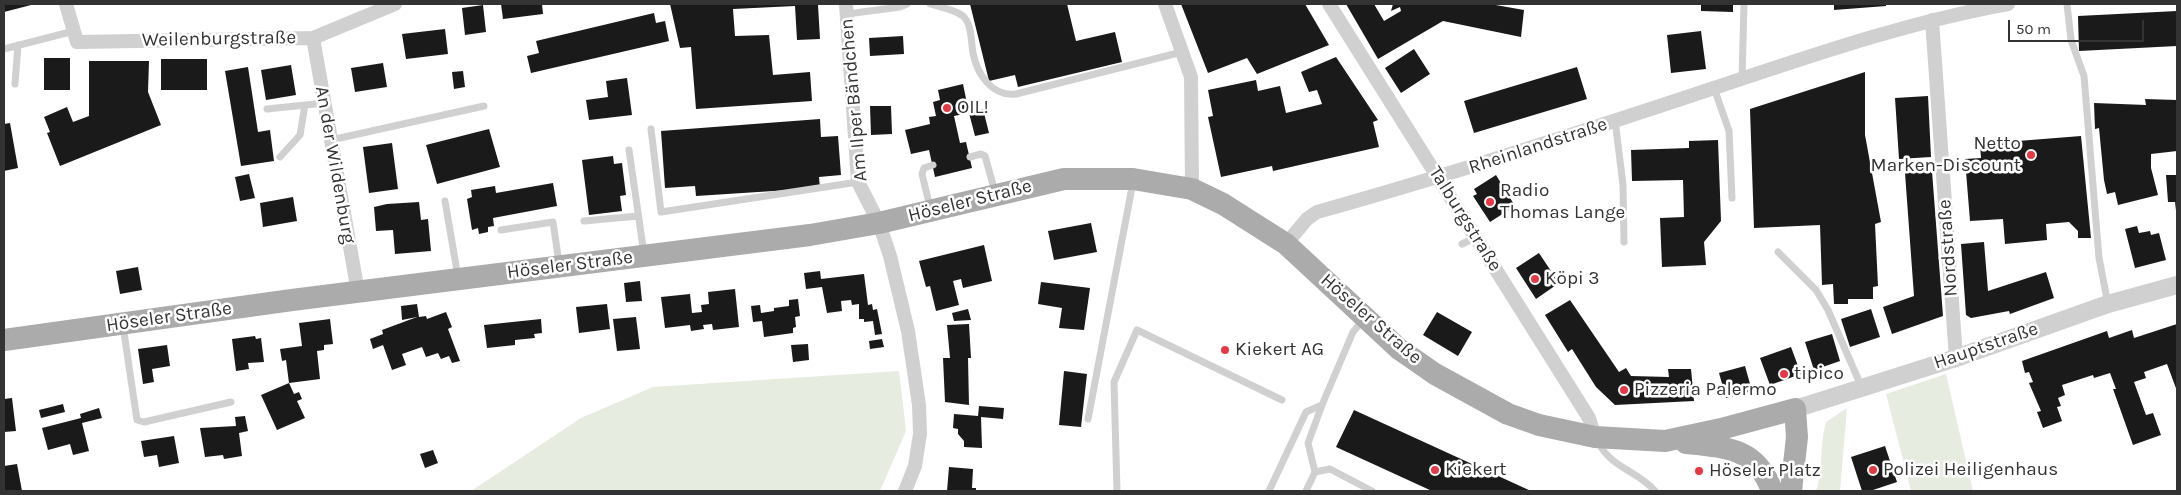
<!DOCTYPE html>
<html>
<head>
<meta charset="utf-8">
<style>
  body { margin:0 }
  #map { position:relative; width:2181px; height:495px; overflow:hidden; background:#fff; font-family:Karla,sans-serif }
  canvas { display:block }
  .frame { position:absolute; inset:0; border:5px solid #333; pointer-events:none }
  .scale { position:absolute; left:2008px; top:20px; width:136px; height:22px; box-sizing:border-box; border:2px solid #333; border-top:0; padding-left:6px; font-size:15px; line-height:18px; white-space:nowrap; color:#333; -webkit-text-stroke:4px #fff; paint-order:stroke }
</style>
</head>
<body>
<div id="map">
<canvas width="2181" height="495"></canvas>
<div class="frame"></div>
<div class="scale">50 m</div>
</div>
<script>
const g = document.querySelector('canvas').getContext('2d');
g.lineJoin = 'round';
function fill(path, color) { g.fillStyle = color; g.fill(path, 'evenodd'); }
function trace(path, color, width, dash) { g.strokeStyle = color; g.lineWidth = width; g.lineCap = dash ? 'butt' : 'round'; g.setLineDash(dash || []); g.stroke(path); }
function drawText(font, color, halo, rows, align = 'center') {
  g.font = font + ' Karla,sans-serif'; g.lineWidth = 5; g.setLineDash([]); g.textBaseline = 'middle'; g.strokeStyle = halo; g.fillStyle = color; for (const [text, x, y, turn = 0] of rows) {
    g.save(); g.translate(x, y); g.rotate((+turn || 0) * Math.PI / 180); g.textAlign = isNaN(turn) ? turn : align; if (halo) g.strokeText(text, 0, 0); g.fillText(text, 0, 0); g.restore();
  }
}
fill(new Path2D(`
  M899 371 906 431 880 491H471L581 418 653 387Z
  M1946 374 1973 491H1911L1886 394Z
  M1847 408 1840 491H1816C1824 469 1819 445 1826 422Z`), '#e6ecdf');
fill(new Path2D(`
  M4 4H35L4 12Z
  M501 4H542L543 14 503 19Z
  M670 4 818 5 820 39 797 40 795 6 733 9 735 36 769 35 773 75 810 72 812 101 696 109 691 47 680 48Z
  M970 4H1067L1076 41 1115 32 1122 62 1018 87 1015 75 989 81Z
  M1181 4H1305L1329 45 1257 74 1247 58 1208 73Z
  M1346 4H1374L1384 21 1401 11 1400 7 1391 11 1393 4H1490L1524 10 1521 37 1443 21 1378 59Z
  M1701 4H1733V12L1701 11Z
  M1834 4H1886V6L1834 10Z
  M483 5 486 32 465 35 462 8Z
  M2177 11V46L2079 51 2078 16Z
  M654 13 656 23 665 21 669 41 531 73 527 56 539 53 536 41Z
  M445 29 448 54 406 59 402 34Z
  M1701 31 1706 69 1671 73 1667 35Z
  M903 36 904 54 870 56 869 38Z
  M1414 49 1430 74 1401 93 1385 68Z
  M1336 57 1378 120 1373 122 1379 147 1273 171 1272 166 1221 177 1208 117 1213 116 1208 90 1256 80 1258 91 1280 86 1286 113 1322 104 1317 90 1309 92 1301 72Z
  M44 58H70V90H44Z
  M161 59H207V90H161Z
  M89 61H149L148 92 161 125 60 166 47 133 50 132 44 117 67 107 73 122 89 116Z
  M383 63 387 87 355 92 351 68Z
  M291 65 296 95 266 100 261 70Z
  M248 67 258 132 270 130 274 161 241 166 225 71Z
  M1577 67 1587 99 1474 133 1464 101Z
  M463 71 465 87 454 89 452 72Z
  M1865 72V135L1881 222 1875 224 1878 286 1873 287V299H1848V304H1834L1833 284 1822 285 1820 225 1754 228 1750 109Z
  M627 78 632 115 589 120 586 100 608 97 606 81Z
  M963 84 969 113 954 116 960 143 966 142 972 168 935 177 929 150 911 154 905 130 930 124 929 117 936 116 933 102 940 100 938 90Z
  M1928 96 1931 157 1899 159 1895 98Z
  M2145 99 2177 100V151L2151 154V168L2158 195 2118 205 2115 192 2107 194 2104 180 2099 128 2095 129 2094 103 2146 105Z
  M870 106H891L892 134 871 135Z
  M983 109 989 133 975 136 969 113Z
  M820 119 821 137 838 136 841 175 819 177 820 188 696 196 695 186 665 188 661 131Z
  M10 123 18 168 4 171V124Z
  M489 129 500 167 437 184 426 145Z
  M2081 136 2091 238H2078V231L2069 222 2046 224 2047 240 2005 244 2003 219 1970 221 1965 159 1981 158 1980 144Z
  M1718 140 1721 221 1704 242 1706 265 1662 267 1660 218 1684 217 1683 180 1632 181 1631 150 1689 148V141Z
  M392 143 398 189 369 193 363 147Z
  M613 156 614 164 622 163 626 195 620 196 622 211 589 215 582 160Z
  M1932 171 1943 316 1892 334 1883 307 1914 296 1905 173Z
  M249 174 255 198 240 201 235 177Z
  M1496 175 1515 206 1490 222 1473 196 1477 194 1474 189Z
  M2166 175H2177V219L2175 202H2168Z
  M553 183 557 206 493 218 494 226 488 227V232L479 234 478 228 472 230 467 199 472 197 471 190 495 186 496 193Z
  M293 197 297 221 263 227 260 203Z
  M419 202 421 220 428 219 431 251 395 254 393 230 376 231 374 207 387 204Z
  M1091 223 1097 252 1054 260 1048 231Z
  M2137 226 2139 233 2150 231 2151 235 2159 233 2166 260 2135 268 2125 229Z
  M1984 242 1988 291 2046 272 2054 298 2010 314 2009 311 1971 318 1966 315 1961 244Z
  M984 245 992 281 963 288 961 279 953 281 959 305 936 311 930 286 926 287 919 261Z
  M1539 253 1559 283 1536 299 1516 268Z
  M138 267 142 290 120 294 116 271Z
  M820 271 821 279 864 274 868 305 872 304 873 310 877 309 882 334 875 335 873 321 864 322V319H859V304L852 305 851 300 841 301 842 311 827 313 822 287 806 289 804 273Z
  M640 281 642 301 626 302 624 283Z
  M1041 282 1090 288 1084 330 1059 328 1062 308 1038 304Z
  M735 289 739 327 713 330 712 324 703 325 704 329 691 331 690 325 665 328 661 297 690 294 692 313 702 312 701 305 709 304 708 292Z
  M798 299 800 316 795 317 796 327 793 328V333L764 337 762 321 753 322 751 306 760 305 761 313 774 311V308L789 306V300Z
  M1570 300 1619 372 1626 368 1631 376 1669 377 1668 369H1691L1694 401 1615 405 1596 387 1572 349 1568 352 1545 315Z
  M417 304 419 317 426 316 427 319 446 312 452 327 448 329 460 361 452 363 449 356 441 359 438 353 426 357 422 347 402 354 406 365 392 370 383 345 373 349 370 339 383 334 382 330 417 317 402 320 401 306Z
  M607 304 610 329 579 333 576 307Z
  M968 309 971 320 954 321 952 313Z
  M1871 309 1880 337 1850 347 1841 319Z
  M1437 312 1472 332 1458 356 1423 335Z
  M636 317 640 349 617 351 613 319Z
  M330 319 333 344 324 345V350L317 351 320 379 289 383 286 360 282 361 280 349 302 346 299 323Z
  M541 319 542 333 534 334 535 338 515 340V345L487 348 484 325Z
  M969 324 971 358H968L969 405 945 402 943 358H950L947 325Z
  M2177 324V391L2167 364 2144 372 2146 378 2134 382 2146 415 2153 413 2161 435 2133 445 2113 389H2116L2110 373 2094 378 2093 375 2062 385 2065 395 2058 398 2061 406 2057 407 2062 421 2043 428 2037 412 2041 411 2029 383 2033 382 2029 372 2025 373 2022 361 2107 331 2109 338 2132 330 2134 338Z
  M1832 334 1840 361 1814 370 1805 342Z
  M255 336 256 339 261 338 264 362 248 363 249 369 236 371 232 339Z
  M882 339 884 347 870 349 869 341Z
  M808 344 809 360 793 362 791 345Z
  M167 345 170 366 152 369 154 382 143 384 138 349Z
  M1791 347 1801 374 1770 385 1760 358Z
  M1745 366 1752 391 1726 398 1719 373Z
  M1064 371 1087 374 1081 427 1059 425Z
  M289 383 294 394 299 392 302 399 297 401 305 418 277 430 261 395Z
  M12 398 16 431 4 432V399Z
  M63 404 65 412 41 418 39 410Z
  M979 406 1004 408 1003 419 981 417 982 448 964 447V441L958 434V429L953 428 954 414 978 416Z
  M99 408 102 418 82 423 89 451 73 455 70 444 48 450 42 428 81 418 80 414Z
  M1354 410 1531 491H1432L1336 447Z
  M245 416 248 431 239 433 242 456 224 459 223 455 205 457 200 428 236 426 235 417Z
  M174 436 179 463 159 467 157 455 144 457 141 441Z
  M1885 446 1897 482 1870 491H1862L1851 457Z
  M433 450 438 463 425 468 420 454Z
  M17 464 22 491H4V466Z
  M949 467 973 469 972 488H976V491H947Z`), '#1a1a1a');
trace(new Path2D(`
  M930 4C940 7 955 10 963 16 972 24 971 42 973 53 977 74 992 97 1016 94L1182 52
  M2067 4 2071 40 2084 76 2099 258 2108 304
  M847 14 900 7 907 4
  M4 49 74 31
  M1742 78 1744 4
  M15 84 18 45
  M1714 88 1729 131 1732 198
  M267 109 325 103
  M1615 120 1623 185 1624 242
  M651 129 661 212 858 182
  M331 140 484 106
  M629 150 644 254
  M280 157 300 135 305 105
  M970 157 981 154 985 156 995 192
  M445 201 458 277
  M930 207 922 174 924 168 933 165
  M584 221 638 216
  M501 230 553 222 559 263
  M1462 244 1476 237
  M1778 252 1816 290 1828 310 1862 388
  M123 326 137 420 144 422 231 402
  M1088 419 1133 182
  M1598 442C1612 469 1637 470 1655 491
  M1315 472 1330 469 1372 491
  M1117 491 1114 382 1137 330 1282 400
  M1269 491 1306 412 1322 405 1353 332 1363 320
  M1306 491 1315 472 1308 443 1322 405`), '#d0d0d0', 7);
trace(new Path2D(`
  M66 4 77 42 313 38 395 4
  M846 4 858 182 879 223 890 256 908 331 919 405 920 434 915 466 905 491
  M1165 4 1191 77 1192 189
  M1329 4 1589 418 1595 437
  M1932 20 1956 358
  M313 38 358 292
  M1286 244 1307 219 1317 212C1450 175 1582 132 1714 88 1810 56 1908 22 2008 4`), '#d0d0d0', 14);
trace(new Path2D(`
  M1795 409 1956 358 2108 304 2177 285`), '#d0d0d0', 18);
trace(new Path2D(`
  M4 340 292 300 810 235 879 223 1064 179H1133L1192 189 1223 204 1286 244 1399 349 1435 374 1508 414 1539 425 1595 437 1665 441 1721 429 1795 409 1797 437 1791 491
  M1686 443C1726 447 1757 448 1772 491`), '#ababab', 22);
for (const [x, y, r, color] of [
  [947,108,5,"#e63946"],
  [2031,155,5,"#e63946"],
  [1490,202,5,"#e63946"],
  [1535,279,5,"#e63946"],
  [1225,350,5,"#e63946"],
  [1784,374,5,"#e63946"],
  [1624,390,5,"#e63946"],
  [1435,470,5,"#e63946"],
  [1873,470,5,"#e63946"],
  [1699,471,5,"#e63946"]
]) { const dot = new Path2D(); dot.arc(x, y, r, 0, 2 * Math.PI); g.fillStyle = color; g.fill(dot); trace(dot, '#fff', 2); }
drawText('19px', '#333', '#fff', [
  ["Weilenburgstraße",219,39,-1],
  ["Am Ilper Bändchen",854,100,-95],
  ["Rheinlandstraße",1538,146,-18],
  ["An der Wildenburg",335,165,80],
  ["Höseler Straße",970,201,-14],
  ["Talburgstraße",1465,219,58],
  ["Nordstraße",1948,248,-94],
  ["Höseler Straße",570,265,-7],
  ["Höseler Straße",169,317,-8],
  ["Höseler Straße",1371,319,41],
  ["Hauptstraße",1986,346,-19]
]);
drawText('19px', '#333', '#fff', [
  ["OIL!",957,108],
  ["Netto",2021,144,"right"],
  ["Marken-Discount",2021,166,"right"],
  ["Radio",1500,191],
  ["Thomas Lange",1500,213],
  ["Köpi 3",1545,279],
  ["Kiekert AG",1235,350],
  ["tipico",1794,374],
  ["Pizzeria Palermo",1634,390],
  ["Kiekert",1445,470],
  ["Polizei Heiligenhaus",1883,470],
  ["Höseler Platz",1709,471]
], 'left');
</script>
</body>
</html>
